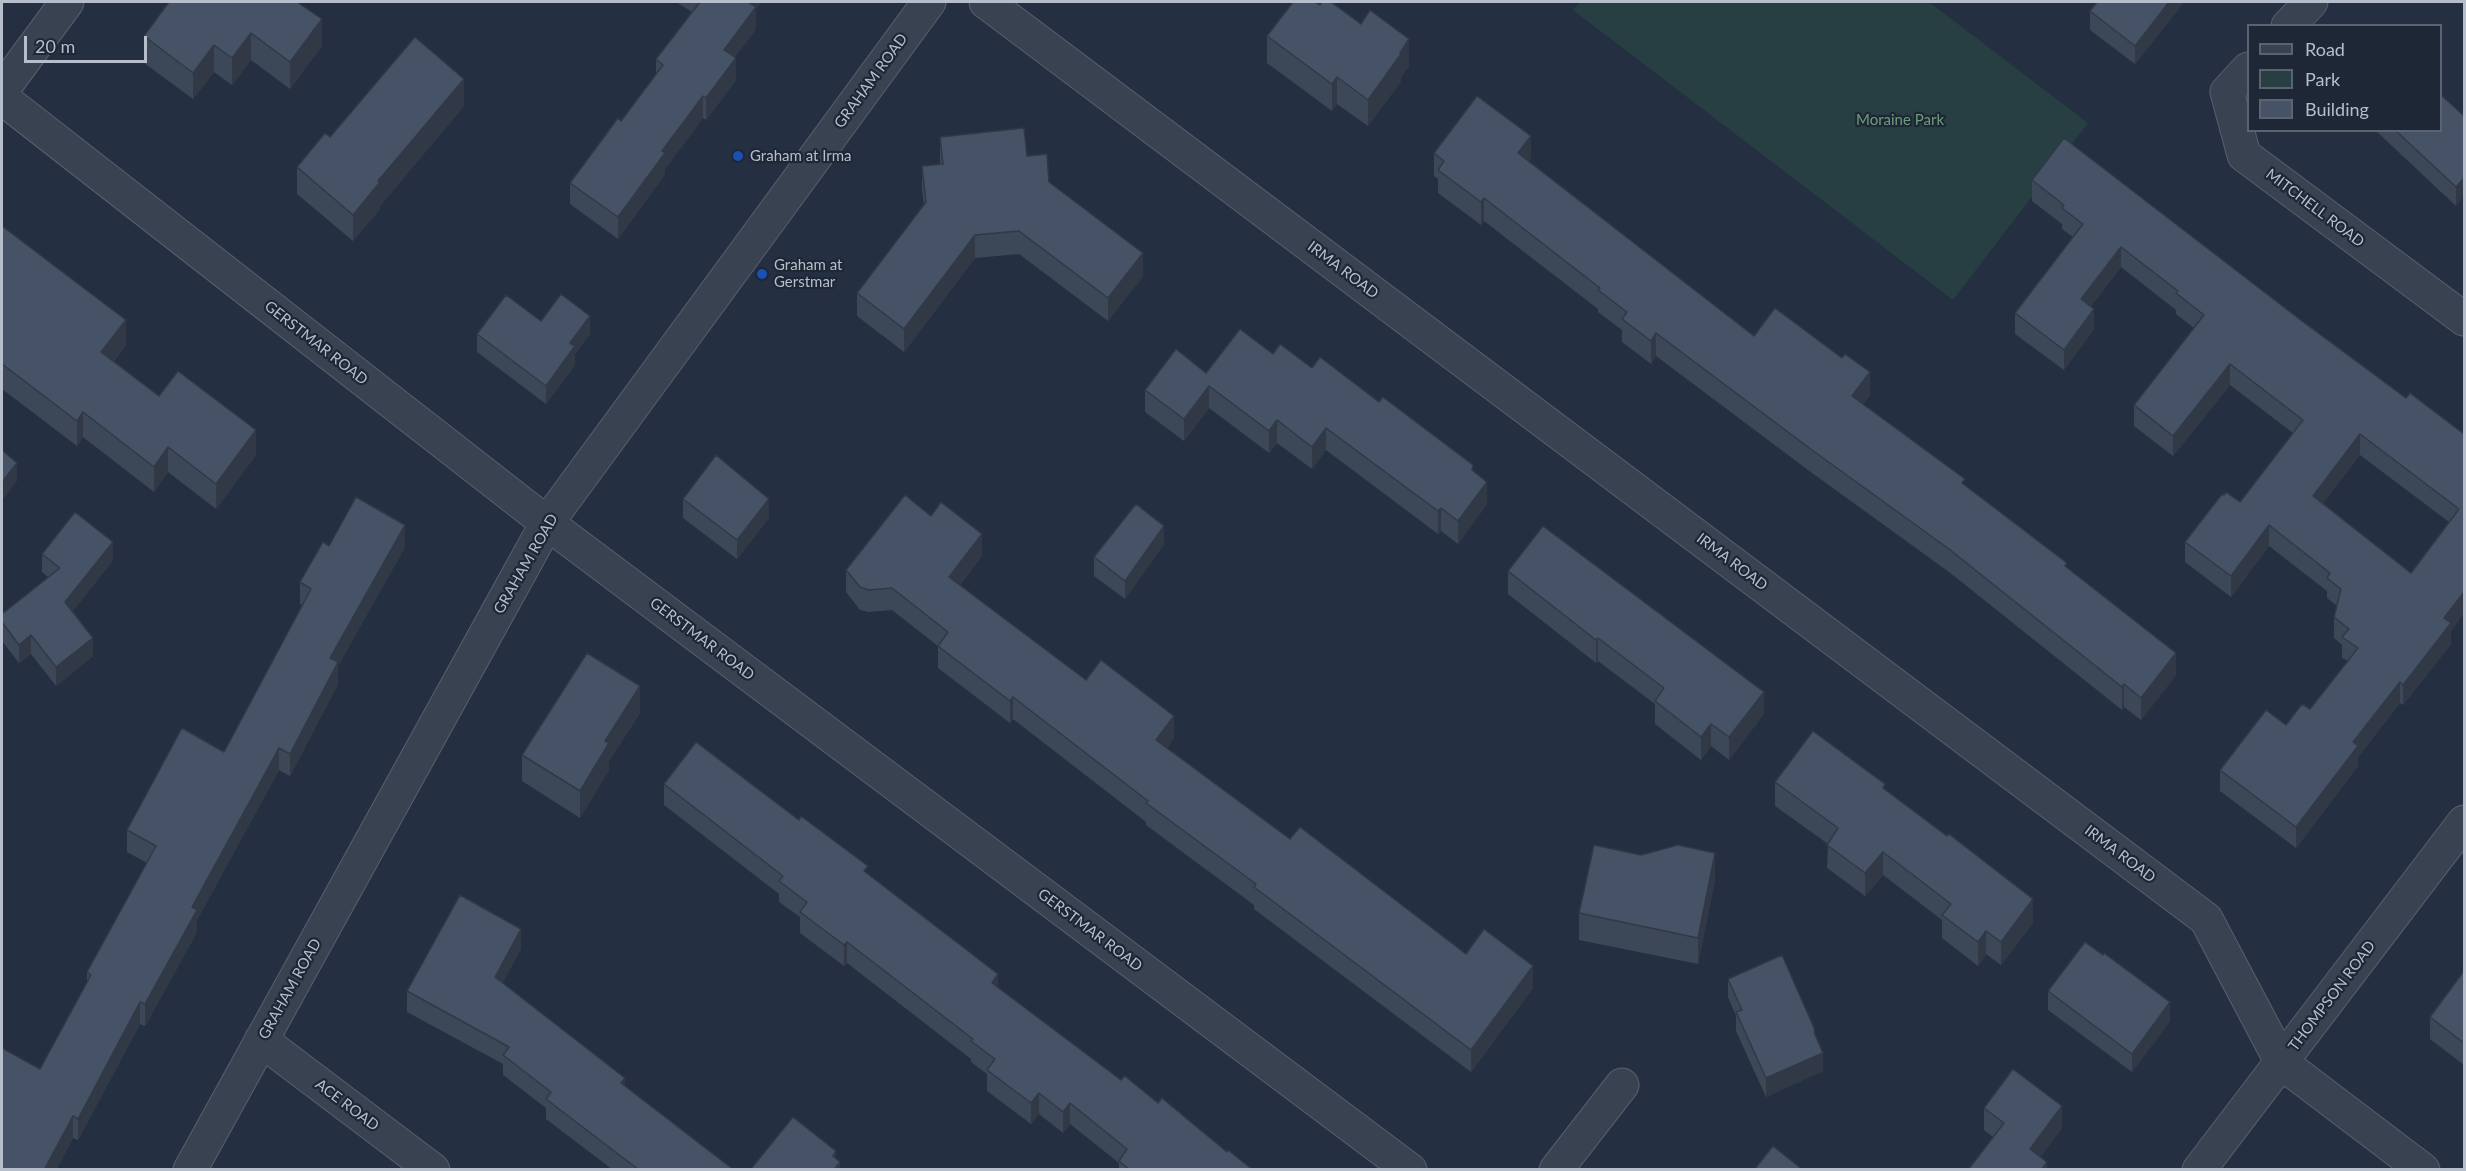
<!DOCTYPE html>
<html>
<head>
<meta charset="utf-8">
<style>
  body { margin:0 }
  #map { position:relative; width:2466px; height:1171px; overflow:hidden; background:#243042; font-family:Lato,sans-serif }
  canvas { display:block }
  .frame { position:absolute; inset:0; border:3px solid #b6becb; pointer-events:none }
  .legend { position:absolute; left:2247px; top:24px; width:195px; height:108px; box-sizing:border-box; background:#1e2736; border:2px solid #5b6372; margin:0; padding:8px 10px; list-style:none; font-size:18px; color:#b6becb }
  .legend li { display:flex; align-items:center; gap:12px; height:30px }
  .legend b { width:30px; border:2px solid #5b6372 }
  .scale { position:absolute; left:24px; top:36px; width:123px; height:27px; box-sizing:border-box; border:3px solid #b6becb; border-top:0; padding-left:8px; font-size:18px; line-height:21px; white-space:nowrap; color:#b6becb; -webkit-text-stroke:4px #1e2736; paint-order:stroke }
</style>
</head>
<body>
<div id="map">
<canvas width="2466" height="1171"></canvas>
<div class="frame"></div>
<ul class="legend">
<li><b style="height:8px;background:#394251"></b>Road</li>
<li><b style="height:16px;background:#273f42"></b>Park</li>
<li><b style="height:16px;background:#465266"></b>Building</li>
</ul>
<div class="scale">20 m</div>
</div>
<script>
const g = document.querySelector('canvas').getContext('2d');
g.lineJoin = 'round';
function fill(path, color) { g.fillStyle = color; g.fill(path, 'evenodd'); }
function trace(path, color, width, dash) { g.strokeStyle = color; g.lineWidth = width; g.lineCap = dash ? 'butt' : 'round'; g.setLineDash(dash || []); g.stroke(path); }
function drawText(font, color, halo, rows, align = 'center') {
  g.font = font + ' Lato,sans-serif'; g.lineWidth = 4.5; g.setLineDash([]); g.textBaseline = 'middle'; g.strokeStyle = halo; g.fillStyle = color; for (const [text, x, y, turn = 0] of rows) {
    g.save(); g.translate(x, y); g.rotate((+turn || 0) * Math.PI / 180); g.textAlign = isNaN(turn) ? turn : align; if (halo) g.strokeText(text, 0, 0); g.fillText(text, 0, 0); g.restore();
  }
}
fill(new Path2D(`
  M1580 2H1929L2088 123 1953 300 1573 10Z`), '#273f42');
const minor = new Path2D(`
  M986 2 2206 919 2282 1063 2423 1170
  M2288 26 2311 2
  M2248 69 2227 92 2244 155 2464 319
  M2 90 67 2
  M2 98 547 523 1410 1170
  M261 1040 433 1170
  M190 1170 547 523 929 2
  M1556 1170 1622 1085
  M2199 1170 2464 822`);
trace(minor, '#57606e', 35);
trace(minor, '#394251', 33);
fill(new Path2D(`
  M298 2 322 46 290 89 251 60 232 85 214 72 193 99 144 63V36Z
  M676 2H761L756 9V29L734 58 736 80 706 120 703 118 665 169V174L618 239 570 204V183L621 121 656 75V59L692 12Z
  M2184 2 2135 64 2090 30V11Z
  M1267 36 1409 66 1401 77V81L1368 126 1337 104 1332 111 1267 63Z
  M464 106 380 206V209L353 241 297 194V167L330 137Z
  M2464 116V196L2456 206 2375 130H2440Z
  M940 137 1027 156 1049 182 1143 276 1108 321 1019 254 975 258 904 352 857 316V293L924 205 922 189V166L940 164Z
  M1434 153 1531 158 1529 161 1754 336 1870 395 1863 404 1965 485 2067 568 2176 675 2141 720 2124 707 2122 710 1949 572 1812 473 1656 356 1651 364 1622 342V330L1598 312V309L1484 221 1481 225 1438 193V179L1434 176Z
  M2032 180 2302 321 2406 398 2464 434V613L2451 631V644L2403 705 2400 703 2358 757V766L2296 848 2220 791V770L2310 709 2348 661 2342 658V645L2334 638V617L2337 606 2327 598V591L2269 546 2231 597 2185 562V542L2240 502 2293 433 2230 385 2173 456 2134 426V405L2194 328 2176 314V310L2121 267 2091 306 2094 329 2064 370 2015 334V313L2073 237 2062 229V224L2032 201ZM2360 455 2449 522 2411 573 2323 503Z
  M2 226 126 345 114 361 159 396 256 455 216 509 168 472 154 492 83 437 77 446 2 389Z
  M541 321 590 334 575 354V365L546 404 477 352V334Z
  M1273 354 1312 368 1379 402 1473 471 1487 504 1458 544 1441 531 1438 534 1326 450 1312 469 1277 443 1269 453 1209 408 1184 441 1145 412V390Z
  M683 499 769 518 737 559 683 518Z
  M1164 544 1125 599 1094 576V557Z
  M329 546 405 547 338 666V684L290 776 279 770 197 920V932L145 1026 140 1024 78 1140 73 1138 56 1170H2L40 1069 87 982V972L147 863 127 852V830L224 752 302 605 300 604V582Z
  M42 554 113 560 73 611 93 656 56 686 31 654 19 663 2 641V614L48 577 42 572Z
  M982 556 960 585 1086 680 1174 738 1167 748 1290 839 1466 954 1533 988 1471 1072 1254 909V905L1146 825V822L1013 719 1010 723 938 668V646L892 610 869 612 860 610 846 592V570Z
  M1508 571 1764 714 1729 760 1711 746 1701 760 1655 724V704L1598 661 1596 663 1508 594Z
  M640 713 609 761V770L580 818 522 781V755Z
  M1775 782 1885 790 2033 923 2001 965 1986 954 1978 966 1942 938V920L1883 875 1865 896 1827 868 1828 844 1775 806Z
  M664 784 868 874 998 988 1121 1080 1158 1103 1253 1170H1119V1163L1070 1124 1063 1133 1039 1114 1031 1124 987 1091V1074L971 1062V1059L847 963 844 966 800 933V917L779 902V894L664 805Z
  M1715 880 1698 964 1579 940V913Z
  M521 949 502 983 625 1086 734 1170H613L546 1119V1108L503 1075V1064L407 1012V991Z
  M2464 971V1065L2430 1039V1017Z
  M1728 979 1815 1036 1823 1071 1766 1097 1736 1031V1016L1728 997Z
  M2048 991 2170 1021 2132 1072 2048 1010Z
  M1984 1108 2062 1128 2040 1157 2047 1170 1993 1137 1984 1130Z`), '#3c4758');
fill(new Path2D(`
  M746 2H761L756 9V29L724 71V50Z
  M2169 2H2184L2135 64V46Z
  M322 19V46L290 89V62Z
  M251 33V60L232 85V58Z
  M1409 39V66L1401 77V81L1368 126V100Z
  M214 45V72L193 99V73Z
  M736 58V80L706 120V98Z
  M1337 77V104L1332 111V84Z
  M464 79V106L380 206V209L353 241V215L378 181Z
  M703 96V118L665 169V174L618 239V217L662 151Z
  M1531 136V158L1518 176V153Z
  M2464 178V196L2456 206V187Z
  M1484 198V221L1481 225V202Z
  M975 235V258L904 352V329Z
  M2121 247V267L2081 319V299Z
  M1143 253V276L1108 321V298Z
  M2094 309V329L2064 370V350Z
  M590 316V334L575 354V365L546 404V386L570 343Z
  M126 320V345L101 377V352Z
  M1656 333V356L1651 364V341Z
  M2230 364V385L2173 456V436Z
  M1870 372V395L1852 419V396Z
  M1209 386V408L1184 441V419Z
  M83 412V437L77 446V421Z
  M1277 420V443L1269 453V431Z
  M1326 428V450L1312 469V447Z
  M256 430V455L216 509V484Z
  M2360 434V455L2313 516V496Z
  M168 447V472L154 492V467Z
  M17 463V481L2 501V482Z
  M1487 482V504L1458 544V521Z
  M769 499V518L737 559V540Z
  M1441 508V531L1438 534V511Z
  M405 525V547L338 666V684L290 776V754L330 658Z
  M2269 525V546L2231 597V576Z
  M1164 526V544L1125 599V581Z
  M982 534V556L949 599V577Z
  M113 542V560L65 621V602Z
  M2464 592V613L2451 631V644L2403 705V685L2444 618Z
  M31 635V654L19 663V645Z
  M93 638V656L56 686V667Z
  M1598 638V661L1596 663V640Z
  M2176 653V675L2141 720V698Z
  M2400 682V703L2358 757V766L2296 848V827L2353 742Z
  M2124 684V707L2122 710V687Z
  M640 686V713L609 761V770L580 818V791L605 741Z
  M1764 692V714L1729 760V737Z
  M1013 697V719L1010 723V701Z
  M1174 716V738L1156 762V740Z
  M1711 724V746L1701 760V737Z
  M279 748V770L197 920V932L145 1026V1004L192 907Z
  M1883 852V875L1865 896V873Z
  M1715 853V880L1698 964V938Z
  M2033 899V923L2001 965V942Z
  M521 929V949L495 997V977Z
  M1986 931V954L1978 966V942Z
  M847 942V963L844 966V945Z
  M1533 966V988L1471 1072V1050Z
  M998 974V995L992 983Z
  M140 1002V1024L78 1140V1119Z
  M2170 1002V1021L2132 1072V1054Z
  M1823 1053V1071L1766 1097V1078Z
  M625 1078V1098L621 1083Z
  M1039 1093V1114L1031 1124V1103Z
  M1070 1103V1124L1063 1133V1112Z
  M2062 1106V1128L2031 1170 2030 1149Z
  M73 1116V1138L56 1170H44Z
  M836 1151V1166L840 1162V1170H833V1156Z
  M2047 1162V1170H2041Z`), '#313947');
const building = new Path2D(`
  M169 2H297L322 19 290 62 251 33 232 58 214 45 193 73 144 36Z
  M700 2H748L756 7 724 50 736 58 706 98 703 96 662 151 665 153 618 217 570 183 618 118 621 121 663 65 656 59Z
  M1293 2H1315L1320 5 1322 2H1331L1361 24 1370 10 1409 39 1400 53 1401 54 1368 100 1337 77 1332 84 1267 36Z
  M2097 2H2169L2135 46 2090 11Z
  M415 37 464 79 378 181 380 182 353 215 297 167 325 133 330 137Z
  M2440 94 2464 116V178L2456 187 2395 130H2440Z
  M1477 96 1531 136 1518 153 1754 336 1775 308 1842 358 1845 354 1870 372 1852 396 1965 479 1962 483 2067 563 2065 566 2176 653 2141 698 2124 684 2122 687 1949 549 1812 450 1656 333 1651 341 1622 319 1627 312 1598 290 1600 288 1484 198 1481 202 1438 170 1444 161 1434 153Z
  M1024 128 1027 156 1047 154 1049 182 1143 253 1108 298 1019 231 975 235 904 329 857 293 926 202 922 166 943 164 940 137Z
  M2064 138 2302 321 2406 398 2410 393 2464 434V592L2444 618 2451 623 2403 685 2400 682 2353 742 2358 746 2296 827 2220 770 2266 710 2286 725 2302 704 2310 709 2358 648 2342 637 2349 629 2334 617 2341 589 2327 578 2330 573 2269 525 2231 576 2185 542 2222 494 2224 495 2226 492 2240 502 2303 420 2230 364 2173 436 2134 405 2204 315 2176 293 2178 291 2121 247 2081 299 2094 309 2064 350 2015 313 2083 224 2062 208 2064 205 2032 180ZM2360 434 2459 509 2411 573 2313 496Z
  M2 226 126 320 101 352 159 396 178 371 256 430 216 484 168 447 154 467 83 412 77 421 2 364Z
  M561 294 590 316 570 343 575 346 546 386 477 334 506 295 541 321Z
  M1240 329 1273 354 1280 344 1312 368 1320 357 1379 402 1383 397 1473 465 1472 470 1487 482 1458 521 1441 508 1438 511 1326 428 1312 447 1277 420 1269 431 1209 386 1184 419 1145 390 1176 349 1206 373Z
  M2 450 17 463 2 482Z
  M716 455 769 499 737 540 683 499Z
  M905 495 931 516 941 502 982 534 949 577 1086 680 1101 660 1174 716 1156 740 1290 839 1300 827 1466 954 1484 929 1533 966 1471 1050 1254 887 1256 884 1146 803 1148 801 1013 697 1010 701 938 646 948 632 892 588 869 590 860 587 846 570Z
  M356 497 405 525 330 658 338 662 290 754 279 748 192 907 197 910 145 1004 140 1002 78 1119 73 1116 44 1170H2V1048L40 1069 91 975 87 972 156 846 127 830 182 728 224 752 311 589 300 582 323 542 329 546Z
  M1136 504 1164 526 1125 581 1094 557Z
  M75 512 113 542 65 602 93 638 56 667 31 635 19 645 2 622V614L60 568 42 554Z
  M1543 526 1764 692 1729 737 1711 724 1701 737 1655 701 1664 688 1598 638 1596 640 1508 571Z
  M587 653 640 686 605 741 609 743 580 791 522 755Z
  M1813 731 1885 784 1883 788 1947 836 1949 834 2033 899 2001 942 1986 931 1978 942 1942 915 1951 904 1883 852 1865 873 1827 845 1838 828 1775 782Z
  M696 742 799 820 801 816 868 866 864 871 998 974 992 983 1121 1080 1125 1076 1158 1103 1162 1098 1227 1152 1228 1150 1253 1170H1130L1119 1161 1127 1149 1070 1103 1063 1112 1039 1093 1031 1103 987 1070 995 1059 971 1041 973 1039 847 942 844 945 800 912 807 902 779 881 783 876 664 784Z
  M1594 845 1641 855 1678 845 1715 853 1698 938 1579 913Z
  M460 895 521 929 495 977 625 1078 621 1083 734 1170H639L546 1099 551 1092 503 1055 509 1047 407 991Z
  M2085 942 2103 955 2104 953 2170 1002 2132 1054 2048 991Z
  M1782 955 1815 1030 1814 1032 1823 1053 1766 1078 1736 1012 1742 1010 1728 979Z
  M2464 971V1043L2430 1017Z
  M2013 1069 2062 1106 2030 1149 2047 1162 2041 1170H1968L2004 1123 1984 1108Z
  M793 1117 836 1151 833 1156 840 1162 834 1170H750Z
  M1773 1146 1803 1170H1754Z`);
fill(building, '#465266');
trace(building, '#313947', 1.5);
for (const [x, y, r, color] of [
  [738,156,6,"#1a4fb4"],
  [762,274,6,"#1a4fb4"]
]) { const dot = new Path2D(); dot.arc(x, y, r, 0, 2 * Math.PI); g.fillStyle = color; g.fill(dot); trace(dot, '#1e2736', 2); }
drawText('15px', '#b6becb', '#1e2736', [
  ["GRAHAM ROAD",871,81,-54],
  ["MITCHELL ROAD",2315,208,37],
  ["IRMA ROAD",1343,270,37],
  ["GERSTMAR ROAD",316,343,38],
  ["IRMA ROAD",1732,562,37],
  ["GRAHAM ROAD",526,564,-60],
  ["GERSTMAR ROAD",702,639,37],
  ["IRMA ROAD",2120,854,37],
  ["GERSTMAR ROAD",1090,930,37],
  ["GRAHAM ROAD",290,989,-61],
  ["THOMPSON ROAD",2332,996,-53],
  ["ACE ROAD",347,1105,37]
]);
drawText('15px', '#6c9d78', '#1e2736', [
  ["Moraine Park",1900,120]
]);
drawText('15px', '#b6becb', '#1e2736', [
  ["Graham at Irma",750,156],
  ["Graham at",774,265],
  ["Gerstmar",774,282]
], 'left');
</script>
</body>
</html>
